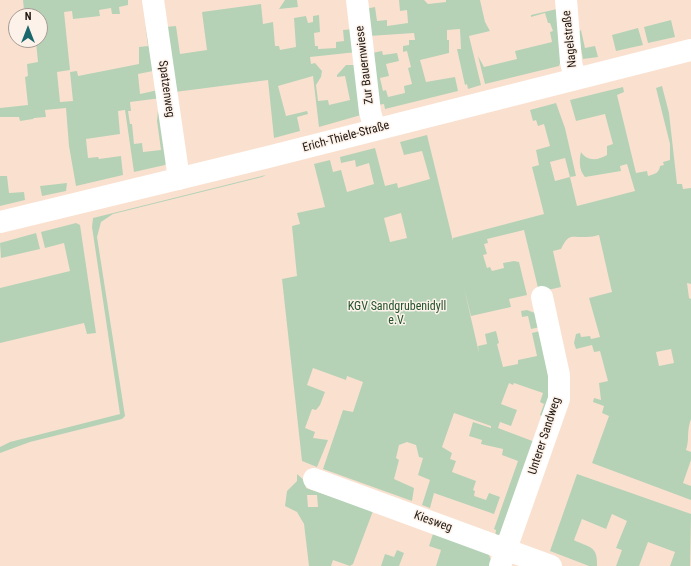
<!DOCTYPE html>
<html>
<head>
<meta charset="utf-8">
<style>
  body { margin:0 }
  #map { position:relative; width:691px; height:566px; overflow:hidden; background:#fae1cf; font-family:"Roboto Condensed",sans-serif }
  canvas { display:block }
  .north { position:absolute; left:8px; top:8px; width:40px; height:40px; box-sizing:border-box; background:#fcf2ea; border:1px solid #a59b94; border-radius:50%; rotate:0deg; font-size:11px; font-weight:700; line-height:16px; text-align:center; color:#221913 }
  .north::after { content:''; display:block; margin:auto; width:14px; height:18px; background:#1b686c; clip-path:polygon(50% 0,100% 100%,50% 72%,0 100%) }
</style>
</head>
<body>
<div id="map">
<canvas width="691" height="566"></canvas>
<div class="north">N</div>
</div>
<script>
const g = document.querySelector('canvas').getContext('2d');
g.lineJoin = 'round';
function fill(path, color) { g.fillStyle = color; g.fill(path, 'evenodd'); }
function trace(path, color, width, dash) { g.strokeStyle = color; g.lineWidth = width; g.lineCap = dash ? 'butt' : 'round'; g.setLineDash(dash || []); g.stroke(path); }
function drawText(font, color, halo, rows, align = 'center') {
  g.font = font + ' "Roboto Condensed",sans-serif'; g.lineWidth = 3; g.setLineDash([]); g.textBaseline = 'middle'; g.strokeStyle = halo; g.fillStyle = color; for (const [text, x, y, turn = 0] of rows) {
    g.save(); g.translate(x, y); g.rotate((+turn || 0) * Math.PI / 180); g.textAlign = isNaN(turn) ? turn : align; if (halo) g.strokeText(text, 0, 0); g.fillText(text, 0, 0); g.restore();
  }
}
fill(new Path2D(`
  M23 0H128V5L119 7 120 14H112L111 8 99 10 100 16 73 19 72 11 64 12 70 70 57 72 60 102 73 101 70 72 77 71 78 76 139 64V47L148 46 145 23 153 71 138 74 140 94 158 90 161 98 130 102 131 111H128L130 124H132L134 144 142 143 143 152 161 150 157 121 158 110 169 159 165 165 134 172 125 110 118 111 120 134 86 139 88 158 98 157 99 159 121 156 123 175 76 186 69 146 66 108 45 110 46 117 34 118 33 119 20 121 19 117H0V108L28 105 25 77 28 76 27 64 38 62 36 42 27 43V40H40V16H23L22 11 24 10Z
  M285 0H297L298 7 279 9Z
  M399 0H424L428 4 446 2V0H480L485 22 490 31 469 36 481 85 468 89 467 84 465 85 457 49H461L460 29 447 30V40H449V53L420 60 426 82 455 77 458 91 385 109 384 104 378 105 372 53 382 51 383 55 397 53 399 61 386 64 389 76 380 78 383 91 386 90 388 97 405 93 404 86 412 84 408 68 411 67 407 51 403 52V46L409 45V40H415L414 33 369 36 365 9 375 7 377 21 387 20V26L408 23 407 10 400 11Z
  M261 4 263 24 273 22 275 46H279L280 50 296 47 294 18 306 16 308 23 313 22V16L319 15 320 32 314 33 315 46H318V49L336 48V42L344 41 343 30 354 29 357 52 310 57 311 64 315 63 322 71 321 77 316 85 318 101 328 100 329 105 350 100 345 76 337 77V75L346 65H358L361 115 319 127 313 76 278 86 286 116 307 111 308 114 297 117 300 131 274 138 268 80 175 92 166 27 176 26 180 54 207 50 202 12Z
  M557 9 561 60 559 66 485 84 478 56 484 67 517 59 515 51 552 42 550 32 553 31 550 23H548L545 13 531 17V15Z
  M671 20 675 37 648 43 644 27Z
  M638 28 643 45 616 51 612 35Z
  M581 30 585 48 595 46 598 57 583 59 578 32Z
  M662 86 669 113 677 184H682L683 189 691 188V284L687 283 689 298 691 299V419C686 433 690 438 686 450L691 452V460L683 483 691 486V500L592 463 609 416 602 413 604 406 593 402 594 398 601 400 599 383 608 381 600 351 594 352 592 345 576 349 574 343 576 334 580 333 581 337 590 336 591 339 600 337 589 298 612 292 599 235C595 236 591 237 586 237 572 238 569 232 561 249L553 251 561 287 539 292 524 230 487 239 488 243 484 244 487 254 483 255 487 268 490 267 492 271 504 268 503 263 514 261 519 262 527 295 509 299 511 307 471 316 464 288 479 353 478 346 487 344 485 334 496 331 499 343 497 344 503 367 518 364V360L537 356 532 333 540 331 552 383 544 417 540 415 544 404 540 402 543 393 514 383 513 385 509 383 501 404 517 410 511 426 500 422 498 428 535 442 502 533 495 537 496 530 494 529 518 461 502 455 503 449 481 444 482 440 469 436 473 422 491 428V426L454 413 442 447 452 453 450 459 456 461 452 472 476 481 473 490 475 491 474 496 486 500 489 493 500 497 494 514 434 493 430 508 422 505 430 480 418 475 423 458 419 457 416 445 407 442 399 445 396 458 399 460 394 479 414 488 412 501 323 469 343 410 353 412 363 382 347 376 346 380 313 368 307 385 325 392 320 405 316 410 312 409 305 428 315 432 313 438 328 440 317 467 302 461 282 279 297 276 292 226 300 224 297 213 325 207 314 164 330 160 333 172 341 170 347 192 374 184 369 163 356 167 355 160 341 163 340 157 375 148 385 186 397 183 398 188 430 179 422 151 404 155 400 142 427 135 453 241V238L544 214 532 167 539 165 536 150 550 146 544 124 538 126 536 120 533 121 530 110 556 103 565 128 576 176 570 177 577 206 635 191 627 164 620 166 621 171 585 177C579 170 579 161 581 152 587 161 597 161 607 155V146L613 144 605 114 576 121 570 100 623 87 624 92 617 95 636 173 647 171 648 176C655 174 659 173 660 166L664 165 663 162 670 160V144L656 88ZM565 158 570 177 555 181 550 162ZM401 213 407 238 390 242 384 218ZM671 349 674 363 659 366 656 352Z
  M266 175 262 177 113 214 101 222 97 237 125 416 122 419 30 442 0 453V447L10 442 120 414 92 227 93 218Z
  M0 176H7L9 193 24 192 25 200 0 206Z
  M67 183 66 191 42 196 40 186Z
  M76 223 80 225 96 333 87 334 84 323 0 343V288L70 271 64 243 45 248 41 232Z
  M36 233 40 249 1 258 0 243Z
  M527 310 535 313 540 327 531 329 528 316 522 317 521 311Z
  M297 474 305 481 306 488 373 511 353 564 350 566 333 560 331 566H309L304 524 297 512 285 506 287 491 297 481ZM307 495H317L318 507H308Z
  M577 474 691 514 690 566H670L675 552 648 542 639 566H616L622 550 616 548 627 521 612 514 606 529 582 519 574 540C589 548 598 545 597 566H589L550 551Z
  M433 534 488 553 492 562 490 566H436L441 550 429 546Z
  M397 550 404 553 399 566H381L385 554 394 557Z`), '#b5d2b7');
trace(new Path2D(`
  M153 0 179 179
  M357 0 370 112 375 129
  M566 0 571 62 575 79
  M0 222 268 157 691 50
  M314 479 551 566
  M500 566 559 399V375L542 297`), '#fff', 22);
drawText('12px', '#221913', '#fcf2ea', [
  ["Nagelstraße",570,39,-96],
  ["Zur Bauernwiese",365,65,-97],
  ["Spatzenweg",166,89,82],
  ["Erich-Thiele-Straße",346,137,-15],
  ["Unterer Sandweg",545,436,-72],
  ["Kiesweg",433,522,20]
]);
drawText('12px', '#23522b', '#fcf2ea', [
  ["KGV Sandgrubenidyll",397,307],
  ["e.V.",397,321]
]);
</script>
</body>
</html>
